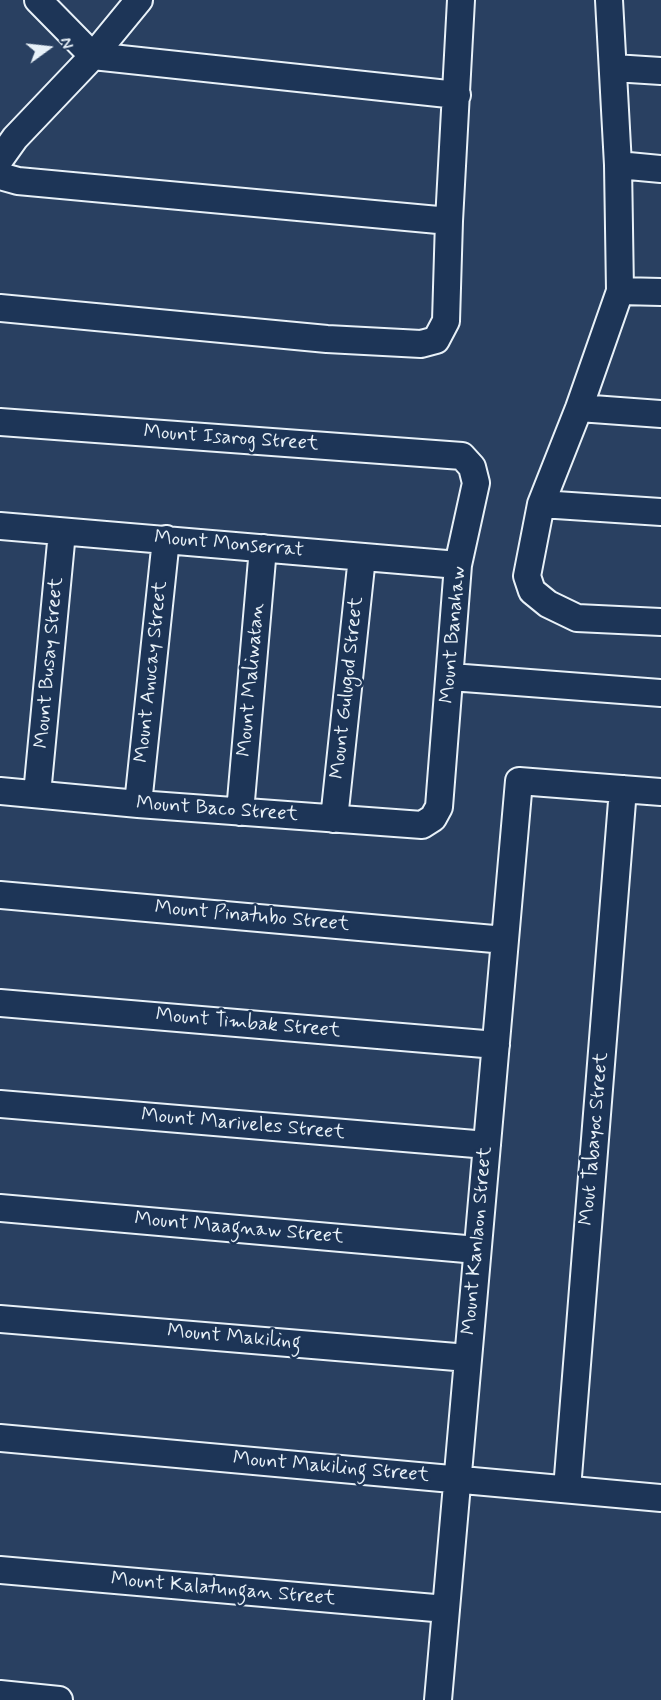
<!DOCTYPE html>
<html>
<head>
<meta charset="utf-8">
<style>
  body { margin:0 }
  #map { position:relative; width:661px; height:1700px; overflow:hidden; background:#294061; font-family:Mynerve,sans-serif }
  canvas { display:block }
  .north { position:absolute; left:18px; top:18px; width:60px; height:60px; -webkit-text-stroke:4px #1d3557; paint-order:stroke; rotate:75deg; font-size:16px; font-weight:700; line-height:24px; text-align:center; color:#e8f1f8 }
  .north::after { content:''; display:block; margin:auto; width:21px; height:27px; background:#e8f1f8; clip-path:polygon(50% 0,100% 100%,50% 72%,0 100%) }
</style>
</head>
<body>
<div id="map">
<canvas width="661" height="1700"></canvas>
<div class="north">N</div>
</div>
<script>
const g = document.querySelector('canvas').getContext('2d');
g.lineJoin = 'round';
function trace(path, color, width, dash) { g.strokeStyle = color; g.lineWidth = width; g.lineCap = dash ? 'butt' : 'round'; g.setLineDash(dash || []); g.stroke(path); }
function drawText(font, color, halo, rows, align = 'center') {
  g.font = font + ' Mynerve,sans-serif'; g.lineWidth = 5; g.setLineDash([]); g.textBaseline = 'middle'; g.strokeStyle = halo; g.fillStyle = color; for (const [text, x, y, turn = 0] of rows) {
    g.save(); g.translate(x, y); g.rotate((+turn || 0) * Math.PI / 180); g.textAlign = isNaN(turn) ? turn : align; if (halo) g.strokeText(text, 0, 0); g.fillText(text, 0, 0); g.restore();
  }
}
const minor = new Path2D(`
  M38 0 93 56 457 95
  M609 0 618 165 620 291 579 408 541 504 527 576 532 591 548 604 577 618 661 622
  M614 68 661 71
  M0 159 15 138 93 56 139 0
  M618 165 661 169
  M0 176 18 181 449 221
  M620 291 661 292
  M0 308 327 339 421 344 436 340 446 321 449 221 461 0
  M579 408 661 414
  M0 422 462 456 472 467 476 483 458 565 439 807 433 818 422 825 138 804 0 791
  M541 504 661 512
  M0 526 458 565
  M451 677 661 693
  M37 794 62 532
  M138 804 166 539
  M240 812 263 548
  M334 819 362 557
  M0 895 505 940
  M0 1003 496 1045
  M0 1104 487 1145
  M0 1208 477 1250
  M0 1319 468 1358
  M0 1438 661 1498
  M567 1489 623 789
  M0 1570 446 1609
  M0 1694 59 1700
  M438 1700 519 781 661 792`);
trace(minor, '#e8f1f8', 30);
trace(minor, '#1d3557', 26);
drawText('20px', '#e8f1f8', '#1d3557', [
  ["Mount Isarog Street",231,439,4],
  ["Mount Monserrat",229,545,5],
  ["Mount Banahaw",454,635,-85],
  ["Mount Busay Street",50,663,-85],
  ["Mount Anucay Street",152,672,-84],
  ["Mount Maliwatan",252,680,-85],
  ["Mount Gulugod Street",348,688,-84],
  ["Mount Baco Street",217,810,4],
  ["Mount Pinatubo Street",252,917,5],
  ["Mount Timbak Street",248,1024,5],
  ["Mount Mariveles Street",243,1125,5],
  ["Mout Tabayoc Street",595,1139,-85],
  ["Mount Maagnaw Street",239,1229,5],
  ["Mount Kanlaon Street",478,1241,-85],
  ["Mount Makiling",234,1338,5],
  ["Mount Makiling Street",331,1468,5],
  ["Mount Kalatungan Street",223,1590,5]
]);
</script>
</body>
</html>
